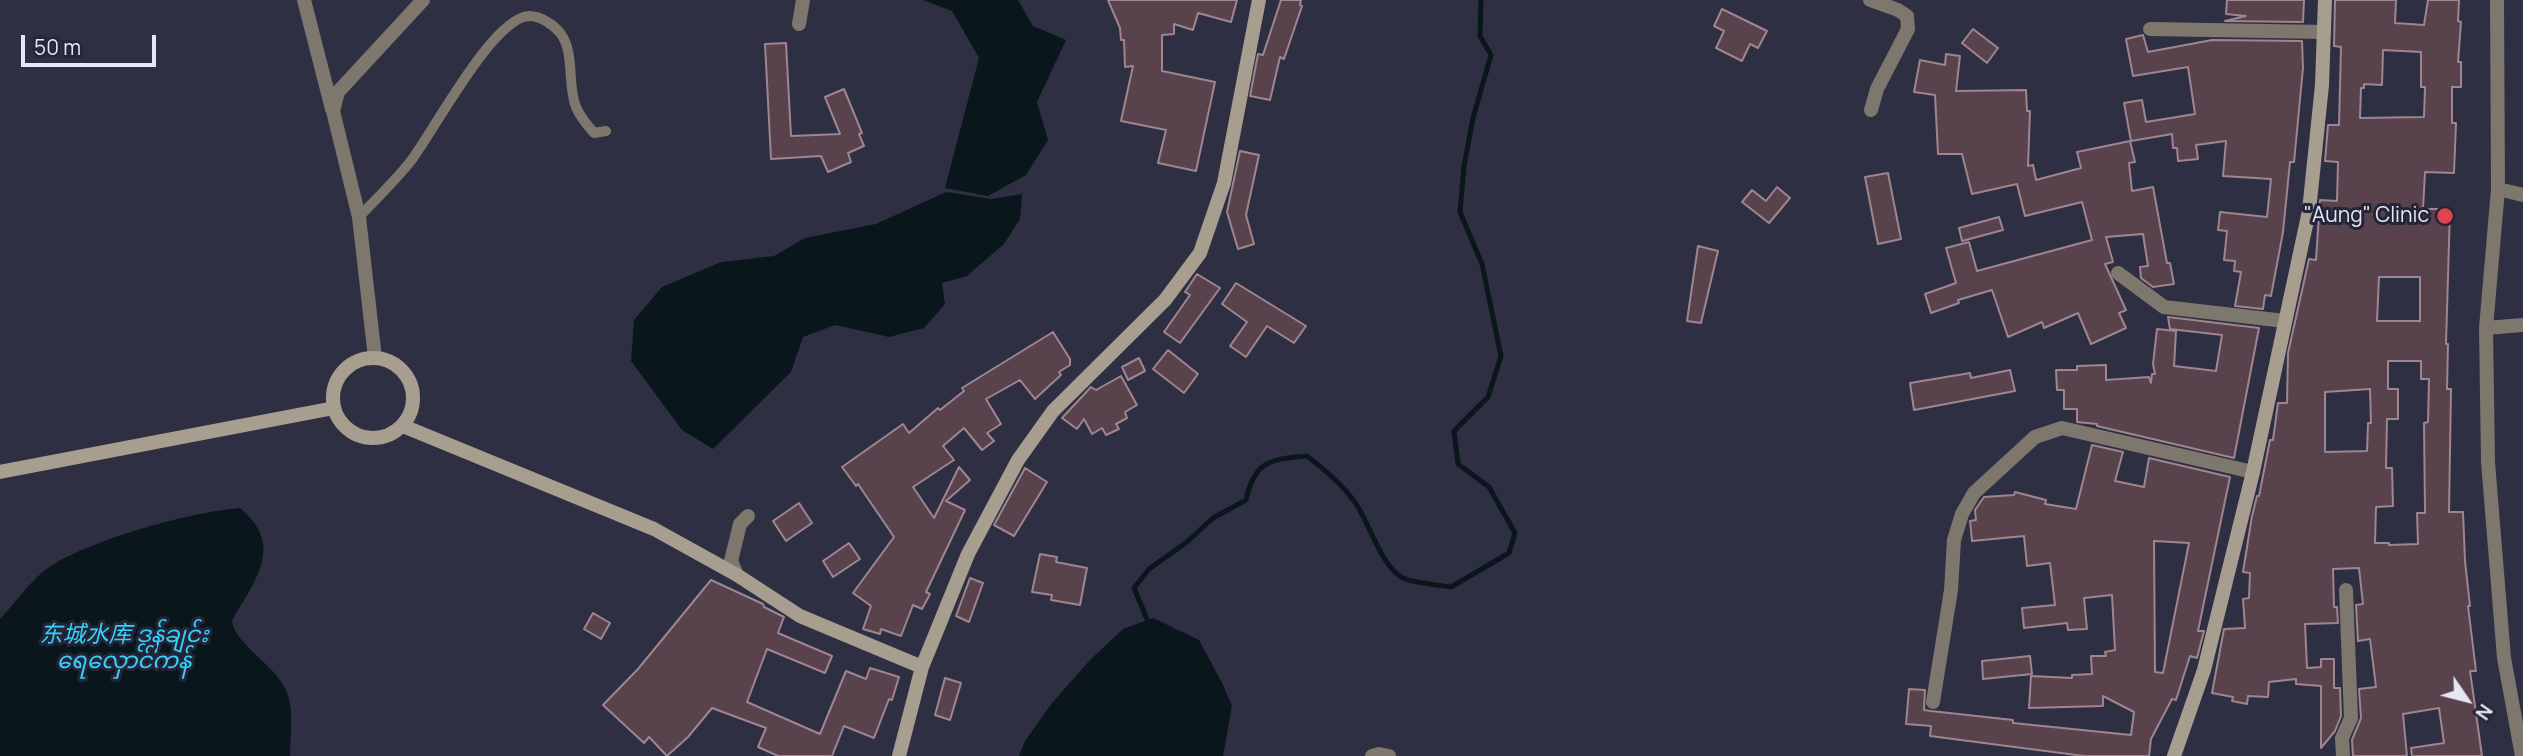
<!DOCTYPE html>
<html>
<head>
<meta charset="utf-8">
<style>
  body { margin:0 }
  #map { position:relative; width:2523px; height:756px; overflow:hidden; background:#2e2f42; font-family:Manrope,sans-serif }
  canvas { display:block }
  .north { position:absolute; left:2432px; top:665px; width:70px; height:70px; -webkit-text-stroke:5px #242538; paint-order:stroke; rotate:125deg; font-size:19px; font-weight:700; line-height:28px; text-align:center; color:#e5e7f3 }
  .north::after { content:''; display:block; margin:auto; width:24px; height:32px; background:#e5e7f3; clip-path:polygon(50% 0,100% 100%,50% 72%,0 100%) }
  .scale { position:absolute; left:21px; top:35px; width:135px; height:32px; box-sizing:border-box; border:4px solid #e5e7f3; border-top:0; padding-left:9px; font-size:21px; line-height:24px; white-space:nowrap; color:#e5e7f3; -webkit-text-stroke:5px #242538; paint-order:stroke }
</style>
</head>
<body>
<div id="map">
<canvas width="2523" height="756"></canvas>
<div class="north">N</div>
<div class="scale">50 m</div>
</div>
<script>
const g = document.querySelector('canvas').getContext('2d');
g.lineJoin = 'round';
function fill(path, color) { g.fillStyle = color; g.fill(path, 'evenodd'); }
function trace(path, color, width, dash) { g.strokeStyle = color; g.lineWidth = width; g.lineCap = dash ? 'butt' : 'round'; g.setLineDash(dash || []); g.stroke(path); }
function drawText(font, color, halo, rows, align = 'center') {
  g.font = font + ' Manrope,"Noto Sans SC","Noto Sans Myanmar",sans-serif'; g.lineWidth = 6; g.setLineDash([]); g.textBaseline = 'middle'; g.strokeStyle = halo; g.fillStyle = color; for (const [text, x, y, turn = 0] of rows) {
    g.save(); g.translate(x, y); g.rotate((+turn || 0) * Math.PI / 180); g.textAlign = isNaN(turn) ? turn : align; if (halo) g.strokeText(text, 0, 0); g.fillText(text, 0, 0); g.restore();
  }
}
fill(new Path2D(`
  M923 0H1018L1033 26 1066 40 1037 102 1048 140 1026 175 988 196 945 188 979 58 952 11Z
  M946 192 991 199 1022 194 1020 219 1004 244 967 276 942 283 945 304 924 328 889 337 835 325 803 337 791 372 713 449 682 430 631 361 634 320 662 287 721 262 774 256 805 238 876 224Z
  M240 508C286 546 254 581 232 621 236 647 279 666 288 695 294 714 290 736 290 756H0V619C14 604 28 584 44 571 83 541 190 512 240 508Z
  M1153 618 1199 640 1223 685 1232 706 1223 756H1019L1025 741 1052 703 1090 660 1123 629Z`), '#09171c');
trace(new Path2D(`
  M1149 624 1134 588 1149 569 1187 542 1213 518 1246 500C1254 461 1271 459 1307 456 1324 469 1341 483 1354 501 1369 521 1381 567 1403 578 1414 583 1439 585 1451 587L1509 553 1515 533 1489 487 1458 464 1454 431 1488 397 1501 356 1482 264 1460 212 1464 166 1473 118 1491 55 1480 36 1481 0`), '#09171c', 5);
const building = new Path2D(`
  M1108 0H1237L1231 22 1198 13 1193 30 1174 24V34L1162 35V71L1215 82 1196 171 1158 163 1166 130 1121 121 1133 66 1125 67 1124 40H1121L1120 28Z
  M1281 0H1301L1300 5 1302 6 1284 59 1280 57 1270 100 1250 96 1258 54 1263 55Z
  M2227 0H2304L2303 22 2225 21 2246 16 2226 14Z
  M2335 0H2396L2395 23 2424 25 2428 0H2459L2458 21 2461 22 2458 62H2461V87H2452V123H2456L2454 173 2425 172 2423 209H2450L2446 344H2448L2447 389H2451L2449 512H2463L2465 561 2470 606H2468L2476 671H2470L2482 756H2412L2411 748 2444 743 2439 708 2403 714 2407 756H2353L2352 740 2361 718 2359 689 2376 687 2370 639 2358 641 2356 605 2363 604 2359 568 2333 569 2334 607H2337L2338 623 2305 624 2307 668 2321 667V659H2334V688H2340L2341 716 2335 731 2321 748V686L2296 684V679L2269 682 2268 697 2248 696 2247 704 2232 701 2233 697 2212 693 2224 629 2245 628 2243 599 2249 598 2250 573 2243 572 2252 516 2257 496H2259L2270 440H2273L2278 403H2287L2288 353 2309 259 2316 260 2320 200 2337 201 2338 162 2325 161 2328 125H2339L2341 47 2334 46ZM2383 50 2421 52V87H2425L2424 117 2360 118 2361 88H2364V84L2382 85ZM2379 277H2420V321H2377ZM2388 361H2421V379H2429L2428 422 2424 423 2425 513H2417L2418 544 2389 545V543H2375L2376 507 2393 506 2392 468H2386L2387 419H2398V389H2388ZM2370 389 2371 423H2368L2367 451 2325 452V392Z
  M1722 9 1767 31 1758 48 1750 44 1742 61 1716 48 1724 31 1714 26Z
  M1973 29 1998 48 1987 63 1962 43Z
  M2143 35 2148 52 2212 40 2302 41 2303 68 2294 162H2290L2283 232 2271 296 2265 295 2263 309 2235 306 2241 272 2234 271 2235 261 2224 260 2227 231 2218 230 2220 212 2267 217 2271 179 2223 176 2226 141 2196 145 2198 159 2178 161 2177 148H2173L2172 134 2131 141 2124 103 2142 100 2146 122 2195 114 2188 67 2133 76 2126 39Z
  M786 43 791 136 840 134 825 97 844 89 862 133 859 134 864 146 848 153 851 162 828 172 821 156 771 159 765 44Z
  M1946 54 1960 56 1956 91 2026 90 2027 111H2030L2028 166 2033 165 2036 180 2081 168 2077 152 2130 141 2135 162 2129 163 2132 191 2153 187 2167 263H2170L2174 284 2153 287 2141 278 2140 267 2148 266 2143 234 2106 237 2113 262 2105 264 2126 310 2119 313 2126 328 2091 344 2078 313 2044 328 2042 322 2008 337 1992 290 1958 300 1959 303 1931 313 1925 294 1956 283 1946 248 1969 242 1977 271 2092 240 2082 202 2025 216 2017 184 1972 194 1962 154H1938L1935 95 1914 92 1920 60 1945 65Z
  M1240 151 1259 155 1246 215 1254 244 1238 249 1227 212Z
  M1888 173 1901 239 1878 244 1865 177Z
  M1777 187 1790 198 1769 223 1742 202 1752 190 1766 201Z
  M1999 217 2003 230 1962 241 1959 228Z
  M1698 246 1718 251 1701 323 1687 321Z
  M1197 274 1220 288 1180 343 1164 332 1190 295 1185 292Z
  M1236 283 1306 326 1294 343 1267 326 1246 357 1230 346 1247 322 1222 304Z
  M2168 317 2259 328 2234 458 2097 426V424L2077 422V409H2064V390H2057L2056 370H2077V366L2106 365V380L2149 377 2151 383 2152 374H2155L2153 364 2157 329 2176 331 2174 366 2216 371 2222 335 2170 329Z
  M1053 332 1070 359V365L1059 372 1061 375 1035 399 1020 380 986 399 1001 424 987 433 994 441 982 450 964 428 943 446 954 460 913 487 934 518 959 467 970 480 946 501 965 510 926 592 930 594 922 609 913 605 901 636 881 629 880 634 863 629 871 606 853 593 894 537 858 484 856 486 842 467 903 424 909 433 938 408 940 410 964 391 962 388Z
  M1168 350 1198 374 1184 393 1153 369Z
  M1139 358 1145 371 1128 380 1122 367Z
  M2010 370 2015 391 1914 410 1910 383 1970 373 1971 378Z
  M1121 376 1137 405 1125 412 1127 418 1116 424 1119 429 1106 435 1102 428 1092 434 1084 419 1077 429 1062 418 1091 387 1096 390Z
  M2092 445 2123 452 2115 481 2144 487 2149 458 2230 477 2198 631H2204L2197 658 2190 656 2176 700 2172 699 2151 739 2149 756H2084L1930 736 1931 726 1906 724 1909 689 1925 690 1924 710 1931 711 2013 720V723L2131 735 2134 712 2103 696V706L2029 708 2031 676 2072 678V675L2092 674 2091 656H2106L2105 652 2115 650 2112 595 2084 598 2087 629 2068 630 2067 623 2024 628 2022 608 2055 605 2050 563 2027 566 2024 536 1972 541 1970 521 1976 520 1975 510 1984 497 2014 495 2015 492 2046 500 2045 504 2076 509ZM2154 541 2189 543 2163 673 2155 672Z
  M1025 468 1047 482 1014 536 994 525Z
  M799 503 812 523 786 541 773 521Z
  M849 543 860 559 833 577 823 561Z
  M1040 554 1057 557 1056 562 1087 568 1080 605 1051 600 1052 595 1032 592Z
  M970 578 983 583 969 622 956 616Z
  M711 580 763 604 764 607 784 617 778 633 832 656 825 673 767 649 747 702 820 734 846 671 866 679 870 668 899 677 892 700 889 699 874 738 844 726 832 756H778L758 747 766 728 712 708 688 737 667 756 649 737 644 743 603 705 638 669Z
  M593 613 610 623 601 639 584 629Z
  M2030 656 2032 674 1983 679 1982 661Z
  M945 678 961 683 950 720 935 715Z`);
fill(building, '#58434d');
trace(building, '#9e8590', 2);
trace(new Path2D(`
  M359 217C376 199 394 182 410 162 433 133 492 18 529 16 541 16 554 25 561 34 575 54 567 85 576 107 580 117 587 125 594 133L606 131`), '#7d776e', 10);
trace(new Path2D(`
  M304 0 332 109
  M1870 0 1898 10 1907 16 1908 29 1877 89 1871 110
  M2497 0 2498 189 2486 328 2488 462 2504 658 2522 756
  M799 24 803 0
  M2150 29 2324 32
  M2498 189 2523 195
  M2118 273 2164 307 2285 321
  M2486 328 2523 325
  M375 358 359 217 333 111 338 92 423 0
  M737 575 731 561 740 524 748 516
  M1933 702 1951 590 1954 540 1962 514 1974 493 2035 437 2062 428 2253 472
  M1372 756 1379 754 1389 756
  M2343 756 2342 738 2351 718 2346 590`), '#7d776e', 14);
trace(new Path2D(`
  M333 398a40 40 0 1 1 80 0a40 40 0 1 1-80 0Z
  M403 426 654 529 737 575 800 616 922 667
  M0 472 334 408
  M899 756 922 667 968 554 1018 460 1053 411 1165 300 1200 253 1224 183 1259 0
  M2174 756 2204 670 2253 472 2309 211 2322 85 2325 0`), '#a89e90', 14);
for (const [x, y, r, color] of [
  [2445,216,9,"#e0444e"]
]) { const dot = new Path2D(); dot.arc(x, y, r, 0, 2 * Math.PI); g.fillStyle = color; g.fill(dot); trace(dot, '#242538', 2.5); }
drawText('21px', '#e5e7f3', '#242538', [
  ["\"Aung\" Clinic",2429,216]
], 'right');
drawText('italic 23px', '#35d1fb', '#242538', [
  ["东城水库 ဒွန်ချင်း",124,636],
  ["ရေလှောင်ကန်",124,662]
]);
</script>
</body>
</html>
